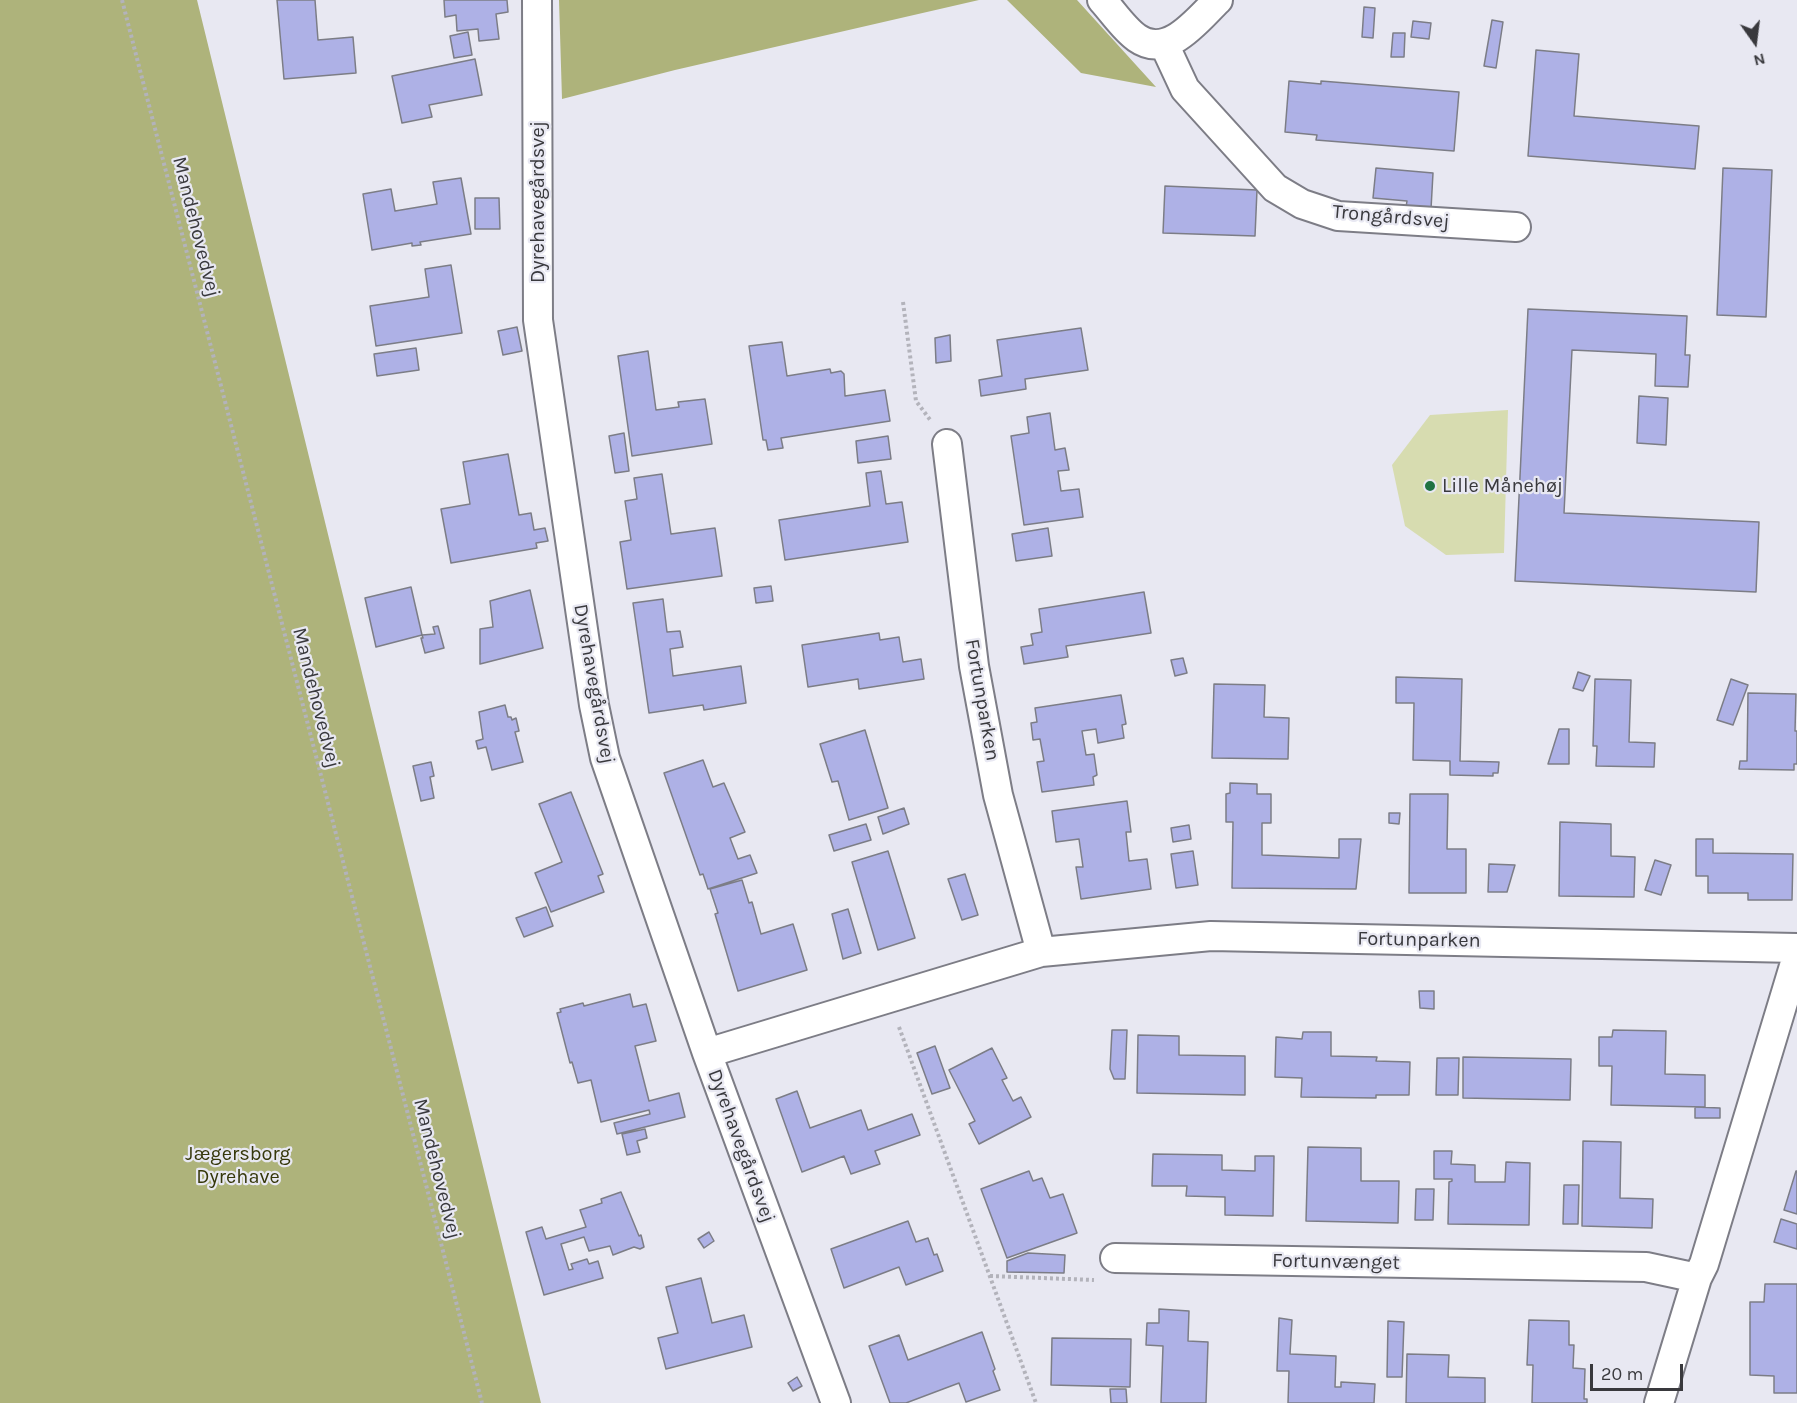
<!DOCTYPE html>
<html>
<head>
<meta charset="utf-8">
<style>
  body { margin:0 }
  #map { position:relative; width:1797px; height:1403px; overflow:hidden; background:#e8e8f2; font-family:Karla,sans-serif }
  canvas { display:block }
  .north { position:absolute; left:1725px; top:12px; width:60px; height:60px; -webkit-text-stroke:4px #e8e8f2; paint-order:stroke; rotate:166deg; font-size:16px; font-weight:700; line-height:24px; text-align:center; color:#39393d }
  .north::after { content:''; display:block; margin:auto; width:21px; height:27px; background:#39393d; clip-path:polygon(50% 0,100% 100%,50% 72%,0 100%) }
  .scale { position:absolute; left:1590px; top:1364px; width:93px; height:27px; box-sizing:border-box; border:3px solid #39393d; border-top:0; padding-left:8px; font-size:18px; line-height:21px; white-space:nowrap; color:#39393d; -webkit-text-stroke:4px #e8e8f2; paint-order:stroke }
</style>
</head>
<body>
<div id="map">
<canvas width="1797" height="1403"></canvas>
<div class="north">N</div>
<div class="scale">20 m</div>
</div>
<script>
const g = document.querySelector('canvas').getContext('2d');
g.lineJoin = 'round';
function fill(path, color) { g.fillStyle = color; g.fill(path, 'evenodd'); }
function trace(path, color, width, dash) { g.strokeStyle = color; g.lineWidth = width; g.lineCap = dash ? 'butt' : 'round'; g.setLineDash(dash || []); g.stroke(path); }
function drawText(font, color, halo, rows, align = 'center') {
  g.font = font + ' Karla,sans-serif'; g.lineWidth = 4.5; g.setLineDash([]); g.textBaseline = 'middle'; g.strokeStyle = halo; g.fillStyle = color; for (const [text, x, y, turn = 0] of rows) {
    g.save(); g.translate(x, y); g.rotate((+turn || 0) * Math.PI / 180); g.textAlign = isNaN(turn) ? turn : align; if (halo) g.strokeText(text, 0, 0); g.fillText(text, 0, 0); g.restore();
  }
}
fill(new Path2D(`
  M1508 410 1504 553 1446 555 1405 526 1392 465 1430 415Z`), '#d7dcb0');
fill(new Path2D(`
  M0 0H197L541 1403H0Z
  M559 0H979L675 70 562 99Z
  M1007 0H1077L1156 87 1081 73Z`), '#aeb37b');
const building = new Path2D(`
  M277 0H315L318 40 353 37 356 73 284 79Z
  M444 0H507L508 12 496 14 499 39 479 41 478 29 457 31 456 15 445 17Z
  M1364 7 1375 8 1373 38 1362 37Z
  M1492 20 1503 22 1496 68 1484 66Z
  M1413 21 1431 23 1429 39 1411 37Z
  M468 32 472 55 454 58 450 36Z
  M1393 33H1405L1404 57H1391Z
  M1536 50 1579 54 1574 116 1699 126 1695 169 1528 156Z
  M475 59 482 95 429 105 432 117 402 123 392 76Z
  M1289 81 1321 84V81L1459 92 1454 151 1316 140 1317 135 1285 132Z
  M1376 168 1433 173 1431 209 1406 207 1407 201 1373 198Z
  M1723 168 1772 170 1766 317 1717 315Z
  M461 178 471 234 420 242 421 245 412 246V243L372 250 363 194 391 189 395 211 437 204 433 182Z
  M1165 186 1257 190 1255 236 1163 233Z
  M475 198H499L500 229H475Z
  M451 265 462 333 376 346 370 306 429 297 425 269Z
  M1528 309 1687 316 1685 355H1690L1688 387 1655 386 1656 354 1572 350 1564 513 1759 522 1756 592 1515 581Z
  M517 327 522 351 503 355 498 331Z
  M1081 328 1088 370 1025 379 1026 389 981 396 979 380 1002 376 997 340Z
  M950 335 951 361 936 363 935 338Z
  M782 342 787 376 830 369 831 373 841 371 844 374 845 396 885 390 890 421 781 438 783 448 768 450 766 440H763L749 346Z
  M416 348 419 370 377 376 374 354Z
  M648 351 656 410 679 407 678 402 705 399 712 444 632 456 618 356Z
  M1639 396 1668 398 1666 445 1637 443Z
  M1050 413 1055 450 1065 448 1069 470 1058 471 1061 491 1079 489 1083 517 1024 525 1011 436 1029 433 1027 417Z
  M624 433 629 471 615 473 609 436Z
  M888 436 891 459 858 463 856 441Z
  M508 454 519 515 531 513 534 530 545 528 548 541 536 543 537 548 451 563 441 509 470 504 463 462Z
  M881 471 886 504 902 502 908 542 785 560 779 520 870 506 866 473Z
  M662 474 671 534 715 528 722 576 627 589 620 542 631 540 625 501 637 499 634 478Z
  M1048 528 1052 556 1016 561 1012 534Z
  M771 586 773 601 756 603 754 588Z
  M411 587 422 635 376 647 365 598Z
  M530 590 543 648 480 664V629L493 627 490 601Z
  M1144 592 1151 633 1066 646 1068 657 1024 664 1021 647 1033 645 1031 634 1042 632 1039 609Z
  M663 599 667 632 680 631 683 647 670 649 673 676 741 666 746 703 704 710 703 705 649 713 633 603Z
  M438 626 444 648 425 653 421 638H423L422 635 435 634 433 627Z
  M879 633 880 640 899 637 903 662 921 659 924 679 859 689 858 679 808 687 802 645Z
  M1183 658 1187 673 1175 676 1171 660Z
  M1578 672 1590 676 1583 691 1573 688Z
  M1396 677 1462 679 1460 761 1499 762 1498 773H1493V776L1450 775V761L1413 760 1414 703H1396Z
  M1595 679 1631 680 1629 742 1655 743 1654 767 1596 766 1597 746H1593Z
  M1731 679 1748 685 1733 725 1717 720Z
  M1214 684 1265 685 1264 717 1289 718 1288 759 1212 758Z
  M1748 693 1796 694 1795 731H1797V764H1794V770L1739 769 1740 761H1747Z
  M1121 695 1126 724 1122 725 1124 738 1098 743 1096 729 1082 731 1086 755 1094 754 1097 775 1093 777 1094 785 1042 792 1037 762 1044 761 1040 739 1033 740 1031 723 1037 722 1035 708Z
  M505 705 508 717H511L512 720 516 718 519 731 515 732 523 762 492 770 486 747 478 749 476 741 483 739 479 712Z
  M1559 729H1569V764H1548Z
  M865 730 888 808 849 820 838 781 832 782 820 744Z
  M703 760 713 787 724 783 745 832 730 838 738 859 750 855 757 873 708 889 703 874 700 875 664 773Z
  M431 762 434 776 430 777 434 798 421 801 413 766Z
  M1230 783 1257 784V794H1271V823H1262V855L1339 858V839H1361L1356 889 1232 888 1233 822H1226V794L1230 793Z
  M571 792 603 874 598 876 604 892 551 912 535 873 562 862 539 804Z
  M1410 794H1448L1447 849H1466V893H1409Z
  M1127 801 1131 832H1126L1129 861 1147 859 1151 889 1081 899 1076 867H1083L1079 839 1056 842 1052 811Z
  M904 808 909 824 883 834 878 817Z
  M1389 813H1400L1399 824 1389 823Z
  M1560 822 1611 824V856L1635 857 1634 897 1559 896Z
  M866 824 871 840 834 851 829 835Z
  M1189 825 1191 839 1173 842 1171 828Z
  M1696 839H1713V853L1793 854 1792 900H1748V893H1708V876H1696Z
  M888 851 915 938 878 950 852 862Z
  M1193 851 1198 885 1176 888 1171 854Z
  M1655 860 1671 865 1661 895 1645 890Z
  M1489 864 1515 865 1507 892H1488Z
  M965 874 978 915 962 920 948 879Z
  M742 880 749 903 752 902 761 934 793 924 807 970 738 991 715 914 718 913 710 889Z
  M546 907 553 926 524 937 516 918Z
  M848 909 861 953 843 959 832 914Z
  M1419 991H1434V1009L1420 1008Z
  M630 994 633 1007 646 1004 656 1041 635 1046 649 1101 679 1093 685 1117 617 1134 614 1123 650 1114 649 1110 601 1122 591 1080 578 1083 572 1062 570 1063 557 1013 561 1012 560 1009 583 1003 584 1006Z
  M1112 1030H1127L1125 1079H1114L1110 1069Z
  M1613 1030 1666 1031 1665 1074 1705 1075V1107L1611 1105 1612 1066H1599V1037H1612Z
  M1303 1032H1331V1056L1377 1057 1376 1061 1410 1062 1409 1095H1376V1098L1301 1097 1302 1078 1275 1077 1276 1037 1302 1039Z
  M1138 1035 1179 1036V1055L1245 1056V1095L1137 1093Z
  M935 1046 950 1088 932 1094 917 1053Z
  M992 1048 1007 1078 1002 1080 1013 1101 1021 1097 1031 1117 979 1144 969 1124 975 1121 949 1070Z
  M1463 1057 1571 1059 1570 1100 1463 1098Z
  M1437 1058H1459L1458 1095H1436Z
  M797 1091 810 1128 861 1110 868 1130 912 1114 920 1135 875 1151 880 1164 851 1174 844 1156 802 1172 776 1099Z
  M1695 1107 1720 1108V1118H1695Z
  M645 1129 647 1138 637 1141 640 1152 627 1155 622 1134Z
  M1583 1141 1621 1142 1620 1198 1653 1199 1652 1228 1582 1226Z
  M1308 1147 1361 1148V1181H1399L1398 1223 1306 1221Z
  M1434 1151H1452L1451 1164 1475 1165V1182H1505L1506 1162 1530 1163 1529 1225 1448 1224 1449 1182 1452 1181V1179H1434Z
  M1153 1154 1222 1155V1170L1255 1171V1156H1274L1273 1216 1225 1215V1197L1186 1196 1187 1186H1152Z
  M1029 1171 1033 1181 1042 1178 1050 1198 1063 1194 1077 1233 1007 1258 981 1189Z
  M1796 1171H1797V1214L1784 1210Z
  M1564 1185H1579L1578 1224H1563Z
  M1416 1189H1434L1433 1220H1415Z
  M621 1192 639 1236 641 1235 644 1247 640 1249 634 1247 613 1255 610 1246 589 1251 584 1237 561 1244 569 1270 573 1269 571 1264 587 1259 589 1264 598 1261 603 1278 544 1295 526 1232 542 1227 546 1239 586 1227 580 1210 602 1203 601 1199Z
  M1781 1219 1797 1224V1249L1774 1242Z
  M908 1221 916 1242 928 1238 934 1255 937 1254 943 1271 906 1285 899 1267 844 1288 831 1249Z
  M709 1232 714 1241 704 1248 698 1239Z
  M1028 1253 1065 1255 1064 1273 1007 1272V1261Z
  M701 1278 712 1323 744 1315 752 1347 666 1369 658 1338 678 1333 666 1287Z
  M1765 1284H1797V1393H1774V1376L1750 1375V1302H1764Z
  M1159 1309 1189 1311 1188 1341 1208 1342 1206 1403H1161L1163 1346 1146 1345 1147 1323H1159Z
  M1279 1318 1292 1320 1290 1354 1336 1356 1335 1387H1341V1382L1375 1384 1374 1403H1288L1289 1371H1277Z
  M1529 1320 1569 1321V1345H1574L1573 1368 1585 1369 1584 1399H1587V1403H1532L1533 1365H1527Z
  M1388 1321 1404 1322 1402 1377H1387Z
  M982 1332 995 1369 993 1371 1000 1390 966 1402 959 1383 906 1403H890L869 1346 899 1335 908 1360Z
  M1052 1338 1131 1339 1130 1387 1051 1385Z
  M1407 1354 1449 1355 1448 1377 1485 1378V1403H1406Z
  M797 1377 802 1386 793 1391 788 1383Z
  M1110 1389H1126L1127 1403H1111Z`);
fill(building, '#aeb1e6');
trace(building, '#7c7d86', 1.5);
const street = new Path2D(`
  M537 0 538 320 594 705 605 758 707 1053 836 1403
  M1102 0C1113 12 1124 29 1137 38 1168 60 1198 19 1218 0
  M1164 44 1185 89 1275 188 1302 204 1338 216 1516 227
  M947 444 974 666 998 795 1041 952
  M707 1053 1041 952 1211 936 1797 948
  M1115 1258 1646 1267 1697 1278
  M1659 1403 1697 1278 1704 1264 1797 956`);
trace(street, '#7d7d86', 32);
trace(new Path2D(`
  M122 0 482 1403
  M903 302 916 401 931 421
  M899 1027 1036 1403
  M990 1276 1094 1280`), '#b3b3bb', 4, [3, 3]);
trace(street, '#fff', 28);
for (const [x, y, r, color] of [
  [1430,486,6,"#207243"]
]) { const dot = new Path2D(); dot.arc(x, y, r, 0, 2 * Math.PI); g.fillStyle = color; g.fill(dot); trace(dot, '#e8e8f2', 2); }
drawText('20px', '#39393d', '#e8e8f2', [
  ["Dyrehavegårdsvej",538,202,-90],
  ["Trongårdsvej",1391,217,5],
  ["Mandehovedvej",196,227,76],
  ["Dyrehavegårdsvej",594,684,80],
  ["Mandehovedvej",316,698,76],
  ["Fortunparken",982,700,80],
  ["Fortunparken",1419,940,1],
  ["Dyrehavegårdsvej",741,1146,70],
  ["Mandehovedvej",437,1169,76],
  ["Fortunvænget",1336,1262,1]
]);
drawText('20px', '#39393d', '#e8e8f2', [
  ["Lille Månehøj",1442,486]
], 'left');
drawText('20px', '#35370a', '#e8e8f2', [
  ["Jægersborg",238,1154],
  ["Dyrehave",238,1177]
]);
</script>
</body>
</html>
